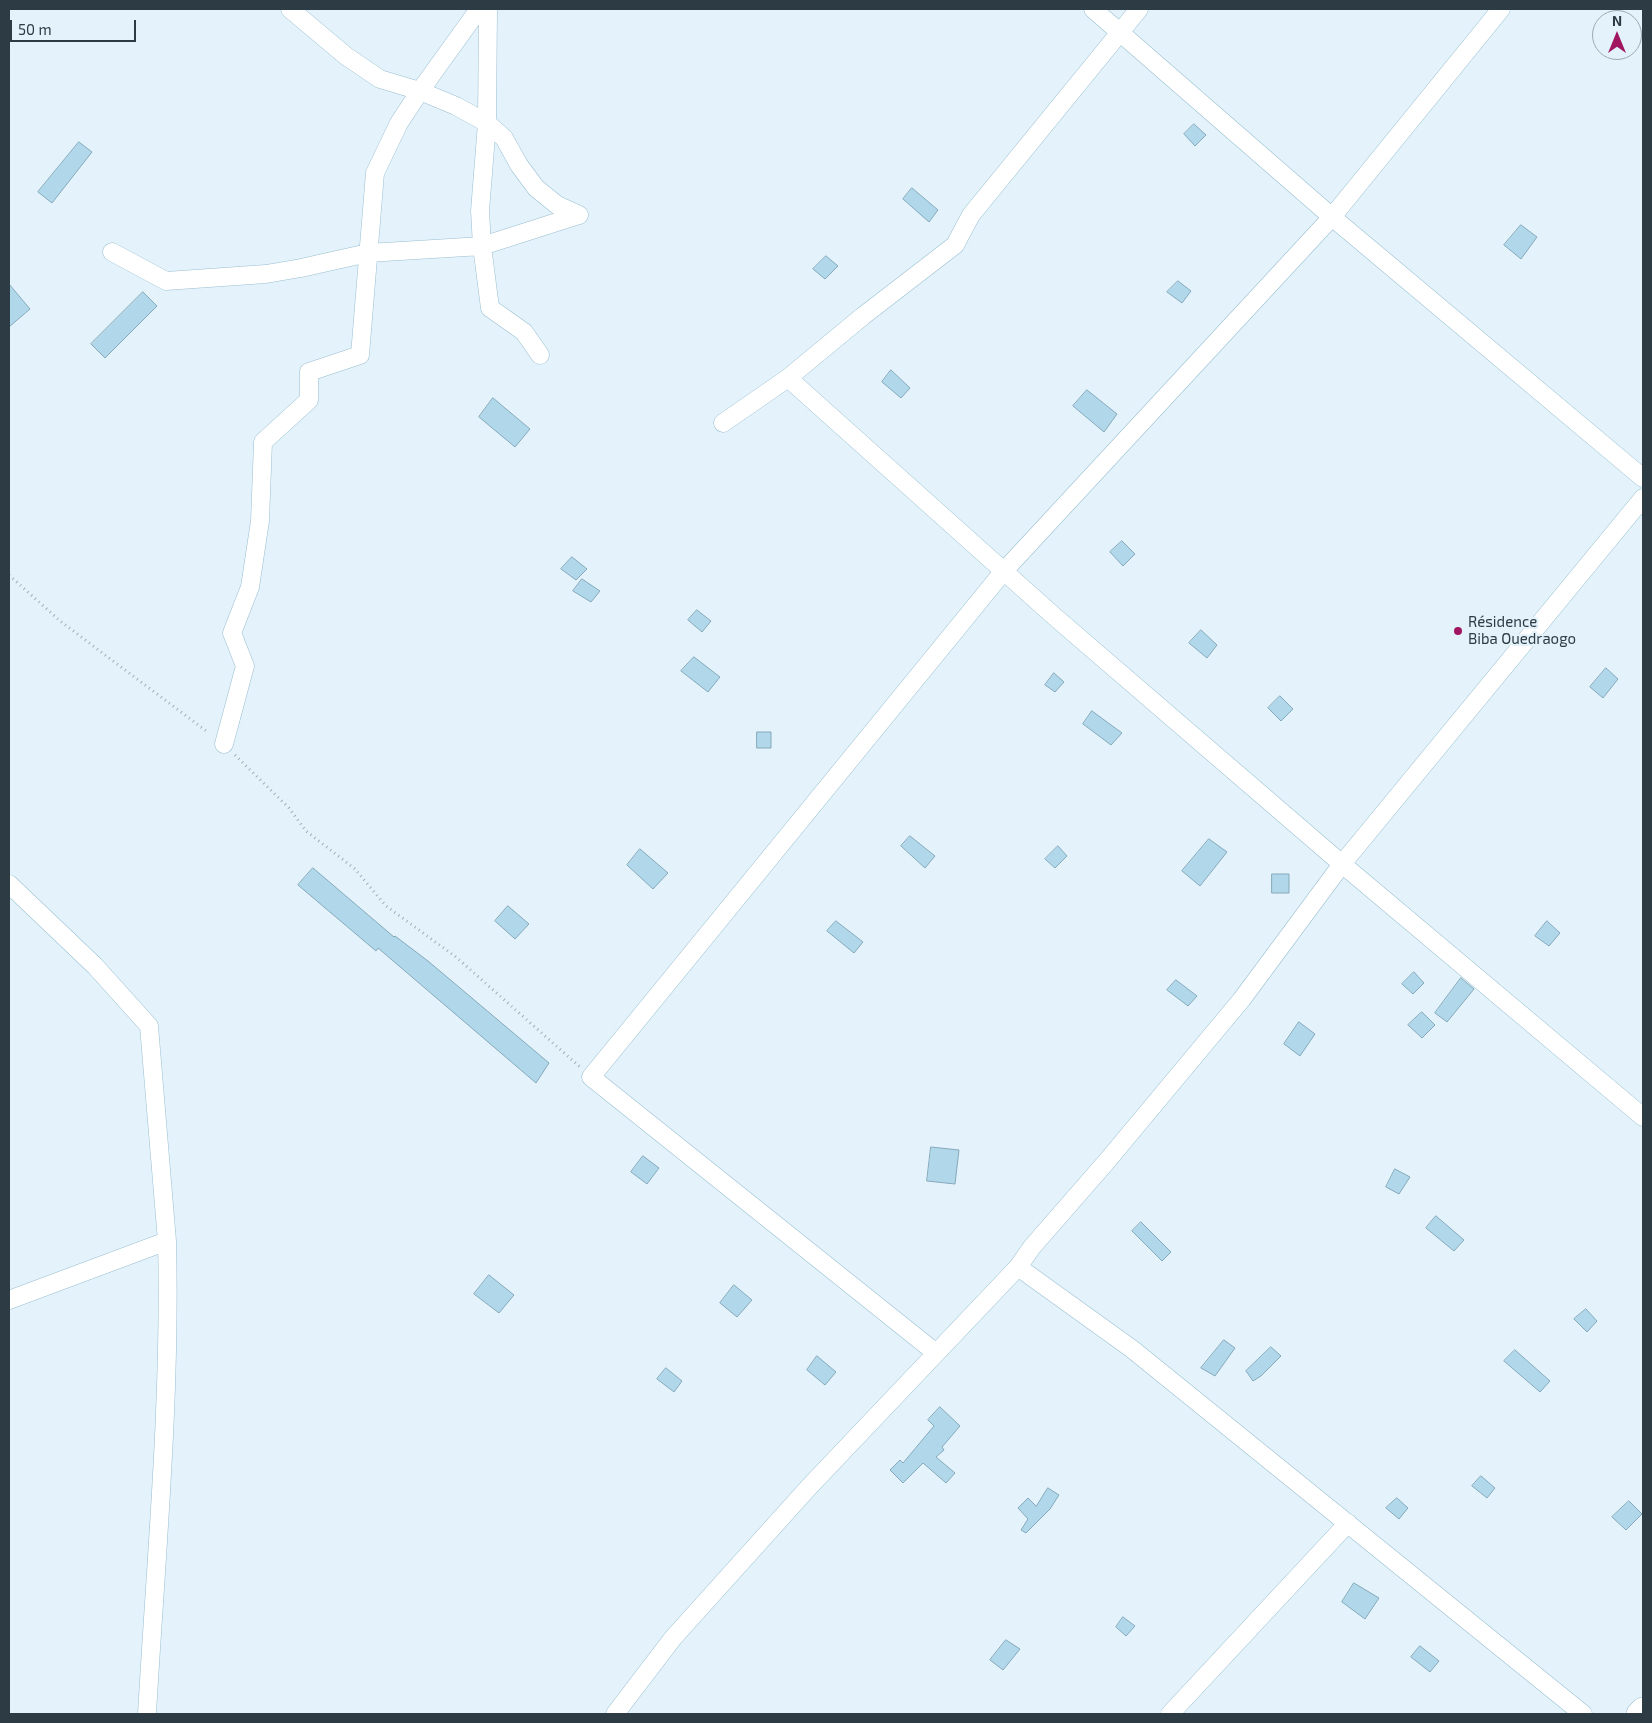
<!DOCTYPE html>
<html>
<head>
<meta charset="utf-8">
<style>
  body { margin:0 }
  #map { position:relative; width:1652px; height:1723px; overflow:hidden; background:#e4f3fb; font-family:"Exo 2",sans-serif }
  canvas { display:block }
  .frame { position:absolute; inset:0; border:10px solid #2d3c44; pointer-events:none }
  .north { position:absolute; left:1592px; top:10px; width:50px; height:50px; box-sizing:border-box; background:#e4f3fb; border:1px solid #9baab2; border-radius:50%; rotate:0deg; font-size:14px; font-weight:700; line-height:20px; text-align:center; color:#2d3c44 }
  .north::after { content:''; display:block; margin:auto; width:18px; height:22px; background:#a01661; clip-path:polygon(50% 0,100% 100%,50% 72%,0 100%) }
  .scale { position:absolute; left:10px; top:20px; width:126px; height:22px; box-sizing:border-box; border:2px solid #2d3c44; border-top:0; padding-left:6px; font-size:15px; line-height:18px; white-space:nowrap; color:#2d3c44; -webkit-text-stroke:4px #e4f3fb; paint-order:stroke }
</style>
</head>
<body>
<div id="map">
<canvas width="1652" height="1723"></canvas>
<div class="frame"></div>
<div class="north">N</div>
<div class="scale">50 m</div>
</div>
<script>
const g = document.querySelector('canvas').getContext('2d');
g.lineJoin = 'round';
function fill(path, color) { g.fillStyle = color; g.fill(path, 'evenodd'); }
function trace(path, color, width, dash) { g.strokeStyle = color; g.lineWidth = width; g.lineCap = dash ? 'butt' : 'round'; g.setLineDash(dash || []); g.stroke(path); }
function drawText(font, color, halo, rows, align = 'center') {
  g.font = font + ' "Exo 2",sans-serif'; g.lineWidth = 4.5; g.setLineDash([]); g.textBaseline = 'middle'; g.strokeStyle = halo; g.fillStyle = color; for (const [text, x, y, turn = 0] of rows) {
    g.save(); g.translate(x, y); g.rotate((+turn || 0) * Math.PI / 180); g.textAlign = isNaN(turn) ? turn : align; if (halo) g.strokeText(text, 0, 0); g.fillText(text, 0, 0); g.restore();
  }
}
const building = new Path2D(`
  M1194 124 1206 135 1195 146 1184 134Z
  M79 142 92 152 52 203 38 192Z
  M912 188 938 210 929 222 903 199Z
  M1521 225 1537 237 1521 259 1504 245Z
  M826 256 838 266 825 279 813 269Z
  M1178 281 1191 291 1182 303 1167 292Z
  M9 284 30 309 9 327Z
  M143 292 157 306 105 358 91 344Z
  M891 370 910 388 901 398 882 382Z
  M1087 390 1117 414 1104 432 1073 406Z
  M493 398 530 429 515 447 479 417Z
  M1122 541 1135 554 1123 566 1110 552Z
  M572 557 587 569 576 580 561 569Z
  M582 579 600 591 591 602 573 591Z
  M697 610 711 621 702 632 688 620Z
  M1201 630 1217 645 1207 658 1189 643Z
  M694 657 720 677 708 692 681 671Z
  M1606 668 1618 679 1603 698 1590 687Z
  M1054 673 1064 682 1055 692 1045 685Z
  M1280 696 1293 709 1281 721 1268 708Z
  M1092 711 1122 733 1111 745 1083 724Z
  M757 732H771V748H757Z
  M910 836 935 856 925 868 901 846Z
  M1209 839 1227 852 1200 886 1182 871Z
  M1058 846 1067 856 1055 868 1045 859Z
  M640 849 668 873 653 889 627 865Z
  M313 868 394 937 395 936 428 961 549 1063 536 1083 378 948 376 951 298 885Z
  M1272 874H1289V893H1272Z
  M508 906 529 924 515 939 495 921Z
  M836 921 863 942 854 953 827 931Z
  M1547 921 1560 933 1549 946 1535 936Z
  M1414 972 1424 983 1413 994 1402 984Z
  M1461 978 1474 989 1447 1022 1435 1013Z
  M1176 980 1197 996 1188 1006 1167 990Z
  M1422 1012 1435 1025 1422 1038 1408 1025Z
  M1299 1022 1315 1034 1300 1056 1284 1044Z
  M931 1147 959 1150 955 1184 927 1181Z
  M643 1156 659 1168 647 1184 631 1172Z
  M1395 1169 1410 1177 1399 1194 1386 1187Z
  M1436 1216 1464 1240 1454 1251 1426 1228Z
  M1141 1222 1171 1252 1162 1261 1132 1231Z
  M489 1275 514 1295 499 1313 474 1294Z
  M734 1285 752 1300 737 1317 720 1303Z
  M1586 1309 1597 1321 1587 1332 1574 1319Z
  M1224 1340 1235 1348 1215 1376 1201 1368Z
  M1271 1347 1281 1356 1261 1376 1253 1381 1246 1371Z
  M1515 1350 1550 1381 1540 1392 1504 1361Z
  M817 1356 836 1372 825 1385 807 1370Z
  M666 1368 682 1381 674 1392 657 1379Z
  M940 1407 960 1426 942 1447 944 1450 936 1457 955 1473 946 1483 923 1463 903 1483 890 1470 900 1460 903 1463 934 1426 928 1420Z
  M1481 1476 1495 1488 1487 1498 1472 1486Z
  M1048 1488 1059 1495 1050 1509 1026 1533 1021 1530 1028 1519 1018 1508 1028 1498 1036 1506Z
  M1397 1498 1408 1508 1399 1519 1386 1508Z
  M1629 1501 1642 1514 1626 1530 1612 1517Z
  M1354 1583 1379 1598 1365 1619 1342 1602Z
  M1123 1617 1135 1626 1126 1636 1116 1627Z
  M1006 1640 1020 1649 1003 1670 990 1660Z
  M1420 1646 1439 1661 1430 1672 1411 1657Z`);
fill(building, '#b1d7ea');
trace(building, '#85a9bb', 1);
const street = new Path2D(`
  M290 9 346 56 380 79 420 91 456 106 487 123 504 138 519 165 536 188 557 205 579 215
  M488 9 487 123 480 211 482 246 490 308 524 332 540 355
  M1093 9 1332 217 1643 478
  M112 252 166 281 266 274 301 268 368 253 482 246 579 215
  M788 378 1055 617 1342 864 1643 1117
  M723 423 788 378 863 316 955 245 971 215 1139 9
  M224 744 245 666 232 633 250 587 260 521 263 442 309 400V372L360 355 375 173 399 123 420 91 479 9
  M9 884 95 966 149 1026 167 1241C171 1398 156 1557 147 1714
  M1018 1267 1132 1349 1583 1714
  M9 1300 167 1241
  M936 1353 591 1077 1003 572 1332 217 1501 9
  M615 1714 673 1638 809 1487 1018 1267 1032 1247 1107 1161 1242 999 1342 864 1643 498
  M1170 1714 1348 1523`);
const secondary = new Path2D(`
  M1639 1714 1643 1710`);
trace(street, '#99bed0', 19);
trace(secondary, '#99bed0', 26);
trace(new Path2D(`
  M9 575 60 621 209 733
  M235 755 289 808 306 831 355 869 386 906 456 957 580 1067`), '#a1b0b8', 3, [1, 4]);
trace(street, '#fff', 18);
trace(secondary, '#fff', 25);
for (const [x, y, r, color] of [
  [1458,631,5,"#a01661"]
]) { const dot = new Path2D(); dot.arc(x, y, r, 0, 2 * Math.PI); g.fillStyle = color; g.fill(dot); trace(dot, '#e4f3fb', 2); }
drawText('15px', '#2d3c44', '#e4f3fb', [
  ["Résidence",1468,622],
  ["Biba Ouedraogo",1468,639]
], 'left');
</script>
</body>
</html>
